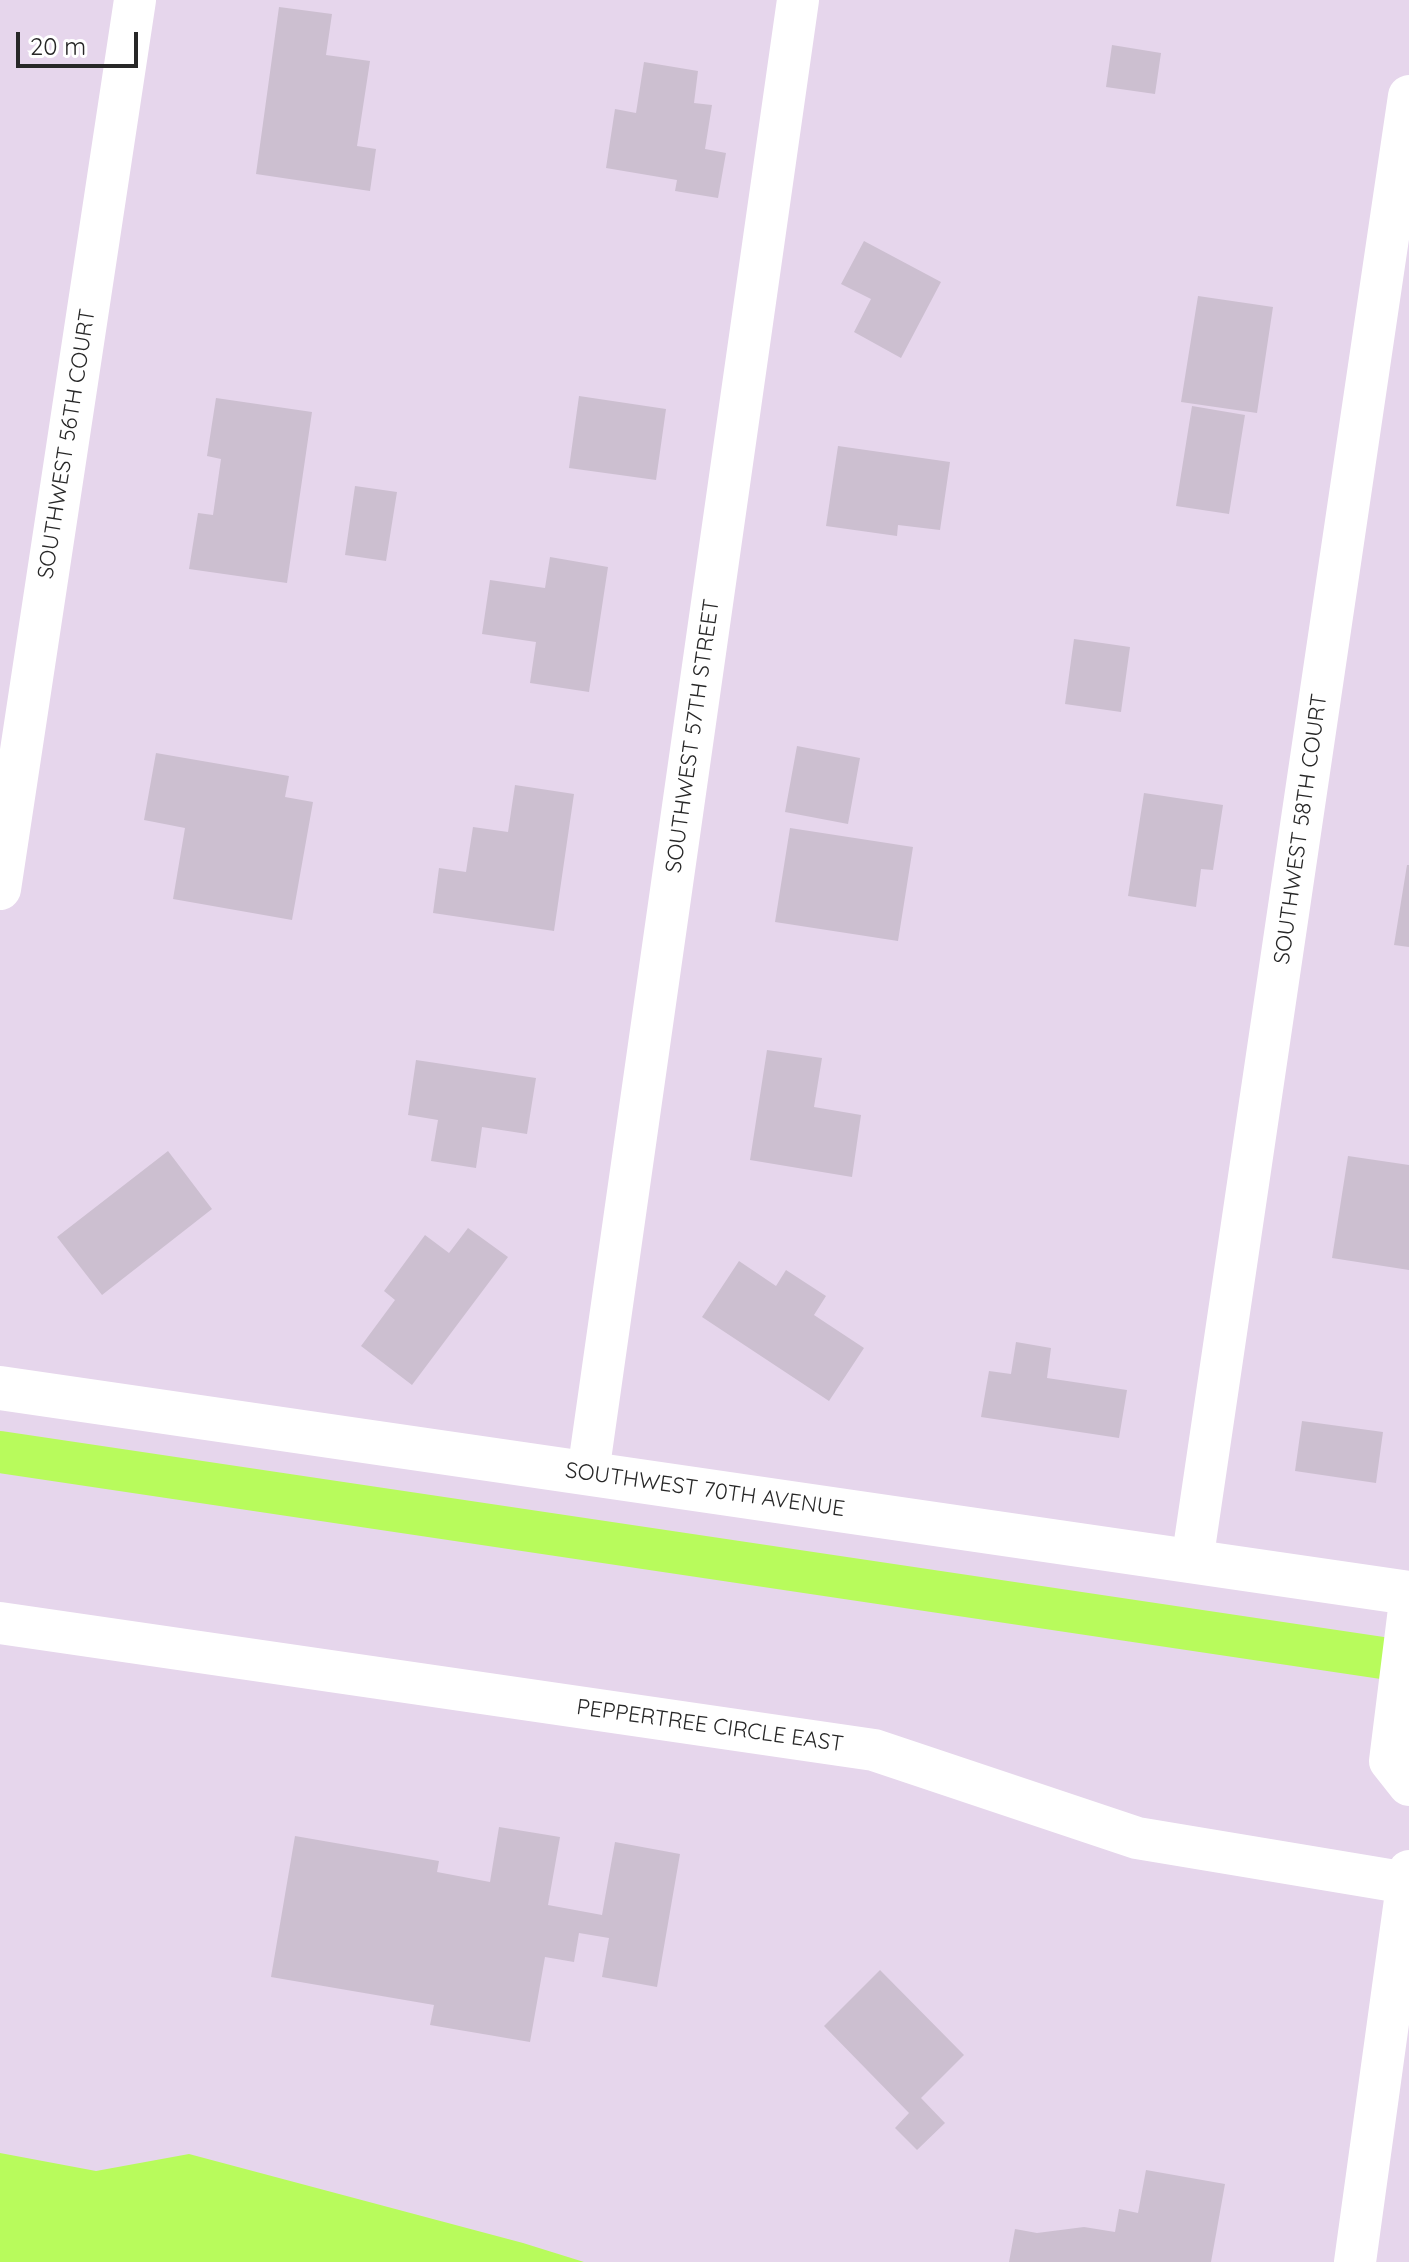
<!DOCTYPE html>
<html>
<head>
<meta charset="utf-8">
<style>
  body { margin:0 }
  #map { position:relative; width:1409px; height:2262px; overflow:hidden; background:#e6d6ec; font-family:Quicksand,sans-serif }
  canvas { display:block }
  .scale { position:absolute; left:16px; top:32px; width:122px; height:36px; box-sizing:border-box; border:4px solid #272727; border-top:0; padding-left:10px; font-size:24px; line-height:28px; white-space:nowrap; color:#272727; -webkit-text-stroke:6px #fff; paint-order:stroke }
</style>
</head>
<body>
<div id="map">
<canvas width="1409" height="2262"></canvas>
<div class="scale">20 m</div>
</div>
<script>
const g = document.querySelector('canvas').getContext('2d');
g.lineJoin = 'round';
function fill(path, color) { g.fillStyle = color; g.fill(path, 'evenodd'); }
function trace(path, color, width, dash) { g.strokeStyle = color; g.lineWidth = width; g.lineCap = dash ? 'butt' : 'round'; g.setLineDash(dash || []); g.stroke(path); }
function drawText(font, color, halo, rows, align = 'center') {
  g.font = font + ' Quicksand,sans-serif'; g.lineWidth = 6; g.setLineDash([]); g.textBaseline = 'middle'; g.strokeStyle = halo; g.fillStyle = color; for (const [text, x, y, turn = 0] of rows) {
    g.save(); g.translate(x, y); g.rotate((+turn || 0) * Math.PI / 180); g.textAlign = isNaN(turn) ? turn : align; if (halo) g.strokeText(text, 0, 0); g.fillText(text, 0, 0); g.restore();
  }
}
fill(new Path2D(`
  M0 2153 96 2171 189 2154 523 2243 584 2262H0Z`), '#b8fb5c');
trace(new Path2D(`
  M0 1452 1409 1662`), '#b8fb5c', 42);
fill(new Path2D(`
  M279 7 332 14 326 55 370 61 357 146 376 149 370 191 256 174Z
  M1112 45 1161 53 1155 94 1106 87Z
  M644 62 698 71 694 103 712 105 705 149 726 153 718 198 675 191 677 180 606 168 615 109 636 113Z
  M864 241 941 282 901 358 854 332 871 299 841 284Z
  M1198 296 1273 307 1257 413 1181 402Z
  M579 396 666 409 656 480 569 468Z
  M216 398 312 412 287 583 189 569 198 513 213 515 221 459 207 456Z
  M1192 406 1245 415 1229 514 1176 506Z
  M838 446 950 462 940 530 898 525 897 536 826 526Z
  M355 486 397 492 386 561 345 555Z
  M550 557 608 567 589 692 530 683 536 642 482 634 490 580 545 588Z
  M1074 639 1130 647 1121 712 1065 704Z
  M797 746 860 758 848 824 785 812Z
  M156 753 289 776 285 797 313 802 292 920 173 899 185 828 144 820Z
  M515 785 574 794 554 931 433 913 439 868 466 872 473 827 508 832Z
  M1144 793 1223 805 1213 870 1201 869 1196 907 1128 896Z
  M790 828 913 847 898 941 775 922Z
  M1407 865H1409V947L1394 945Z
  M767 1050 822 1058 814 1107 861 1115 852 1177 750 1160Z
  M416 1060 536 1078 527 1134 482 1127 476 1168 431 1161 438 1120 408 1115Z
  M168 1151 212 1209 102 1295 57 1237Z
  M1348 1156 1409 1165V1270L1332 1258Z
  M468 1228 508 1257 412 1385 361 1346 395 1300 384 1291 425 1235 449 1253Z
  M739 1261 776 1286 786 1270 826 1296 814 1315 864 1348 829 1401 702 1317Z
  M1016 1342 1051 1348 1047 1378 1127 1390 1119 1438 981 1417 989 1371 1011 1374Z
  M1302 1421 1383 1432 1376 1483 1295 1471Z
  M499 1827 560 1837 548 1905 602 1915 615 1842 680 1854 657 1987 602 1977 609 1938 579 1933 574 1962 545 1957 530 2042 430 2025 434 2005 271 1977 295 1836 439 1861 437 1872 490 1882Z
  M880 1970 964 2055 921 2098 945 2123 917 2150 895 2128 909 2113 824 2026Z
  M1146 2170 1225 2184 1211 2262H1009L1015 2229 1037 2233 1084 2227 1115 2232 1119 2209 1138 2213Z`), '#ccbfd0');
trace(new Path2D(`
  M0 889 135 0
  M588 1473 798 0
  M1192 1562 1409 96
  M1409 1609 1390 1761 1409 1785
  M0 1623 874 1750 1137 1838 1407 1883
  M1355 2262 1409 1871`), '#fff', 42);
trace(new Path2D(`
  M0 1388 1409 1593`), '#fff', 44);
drawText('22px', '#272727', '#fff', [
  ["SOUTHWEST 56TH COURT",67,444,-81],
  ["SOUTHWEST 57TH STREET",693,736,-82],
  ["SOUTHWEST 58TH COURT",1301,829,-82],
  ["SOUTHWEST 70TH AVENUE",705,1490,8],
  ["PEPPERTREE CIRCLE EAST",710,1726,8]
]);
</script>
</body>
</html>
